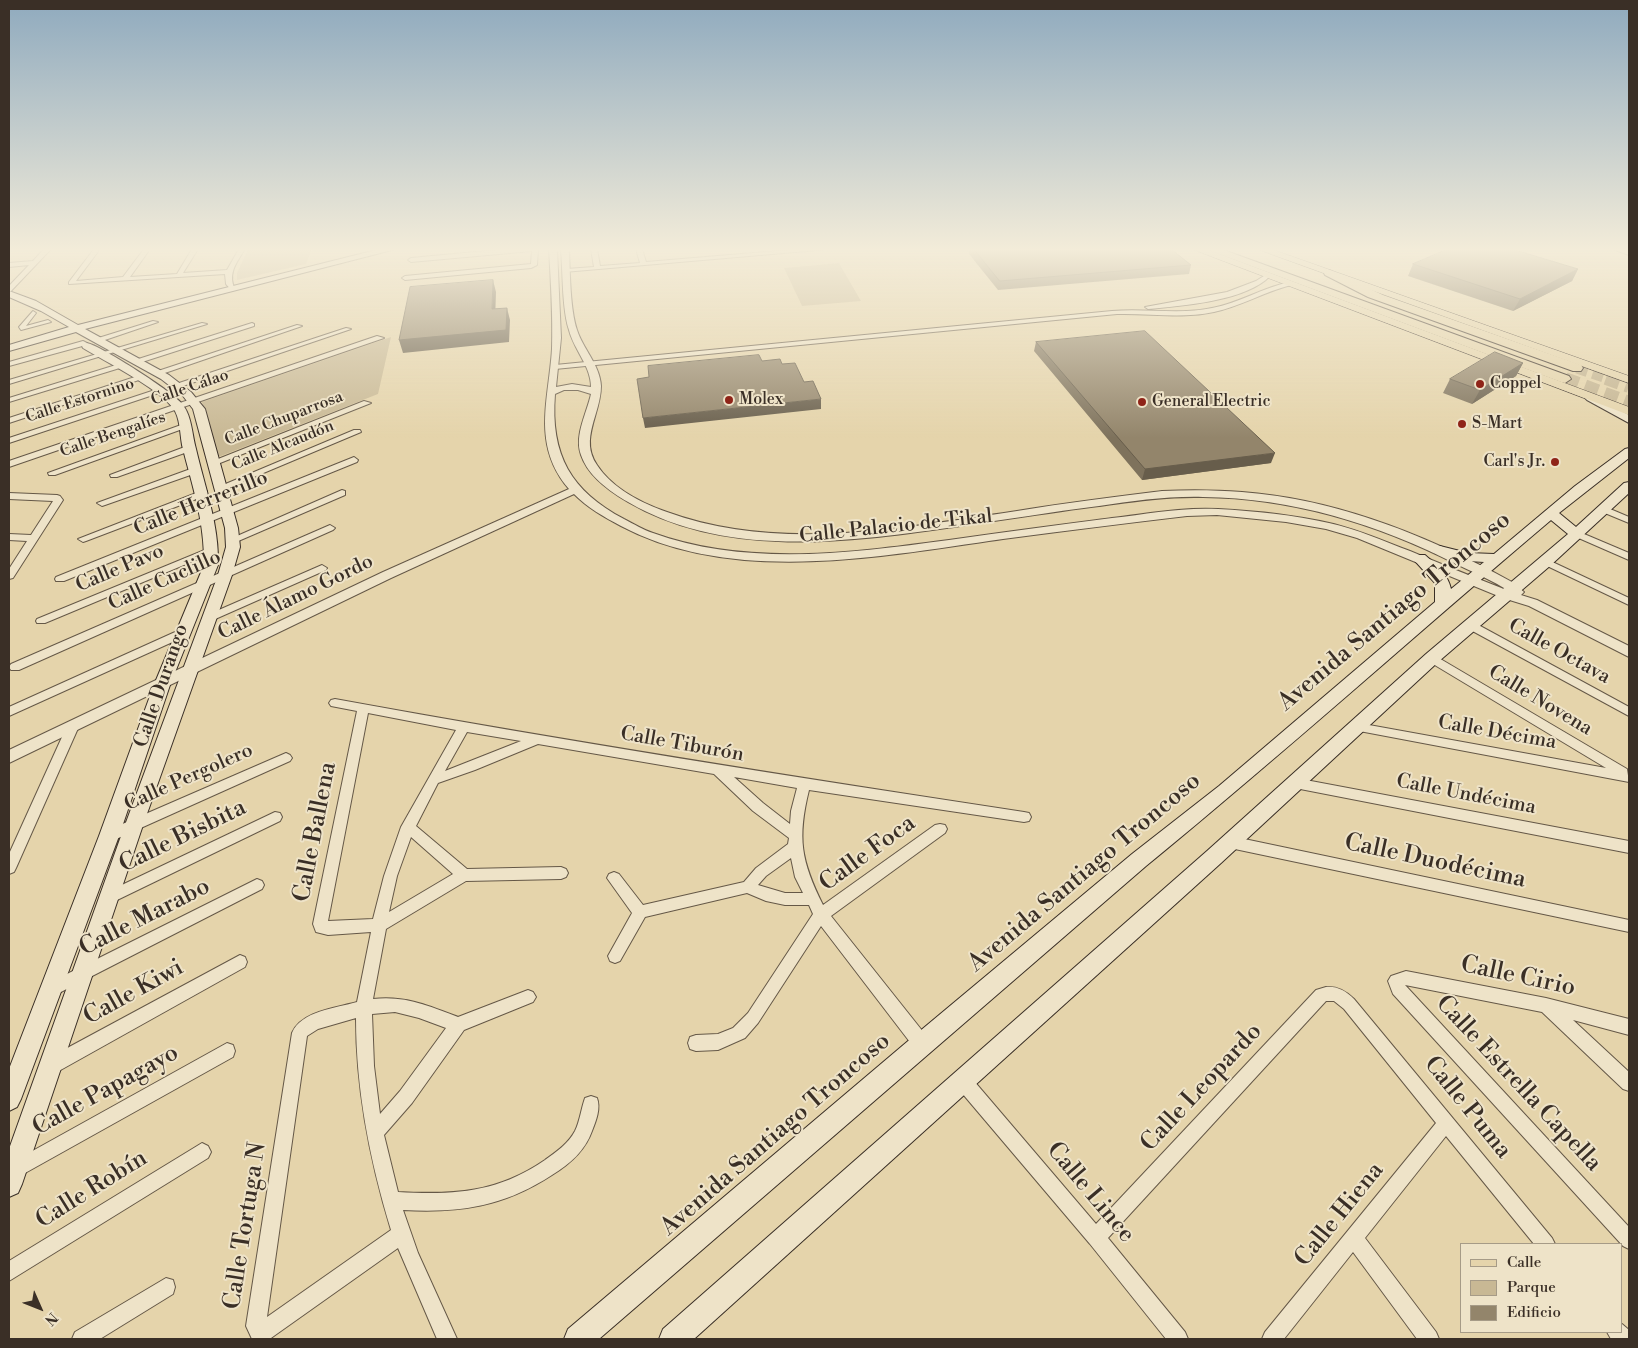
<!DOCTYPE html>
<html>
<head>
<meta charset="utf-8">
<style>
  body { margin:0 }
  #map { position:relative; width:1638px; height:1348px; overflow:hidden; background:#e5d4ab; font-family:"Libre Bodoni",serif }
  canvas { display:block }
  .frame { position:absolute; inset:0; border:10px solid #3a2f26; pointer-events:none }
  .legend { position:absolute; left:1460px; top:1243px; width:162px; height:90px; box-sizing:border-box; background:#eee3c8; border:1px solid #a69b87; margin:0; padding:6px 9px; list-style:none; font-size:15px; color:#3a2f26 }
  .legend li { display:flex; align-items:center; gap:10px; height:25px }
  .legend b { width:25px; border:1px solid #a69b87 }
  .north { position:absolute; left:15px; top:1283px; width:50px; height:50px; -webkit-text-stroke:4px #eee3c8; paint-order:stroke; rotate:134deg; font-size:14px; font-weight:700; line-height:20px; text-align:center; color:#3a2f26 }
  .north::after { content:''; display:block; margin:auto; width:18px; height:22px; background:#3a2f26; clip-path:polygon(50% 0,100% 100%,50% 72%,0 100%) }
</style>
</head>
<body>
<div id="map">
<canvas width="1638" height="1348"></canvas>
<div class="frame"></div>
<ul class="legend">
<li><b style="height:6px;background:#e5d4ab"></b>Calle</li>
<li><b style="height:14px;background:#c8b894"></b>Parque</li>
<li><b style="height:14px;background:#93856b"></b>Edificio</li>
</ul>
<div class="north">N</div>
</div>
<script>
const g = document.querySelector('canvas').getContext('2d');
g.lineJoin = 'round';
function fill(path, color) { g.fillStyle = color; g.fill(path, 'evenodd'); }
function trace(path, color, width, dash) { g.strokeStyle = color; g.lineWidth = width; g.lineCap = dash ? 'butt' : 'round'; g.setLineDash(dash || []); g.stroke(path); }
function drawText(font, color, halo, rows, align = 'center') {
  g.font = font + ' "Libre Bodoni",serif'; g.lineWidth = 4; g.setLineDash([]); g.textBaseline = 'middle'; g.strokeStyle = halo; g.fillStyle = color; for (const [text, x, y, turn = 0] of rows) {
    g.save(); g.translate(x, y); g.rotate((+turn || 0) * Math.PI / 180); g.textAlign = isNaN(turn) ? turn : align; if (halo) g.strokeText(text, 0, 0); g.fillText(text, 0, 0); g.restore();
  }
}
fill(new Path2D(`
  M248 249H312L306 264 237 280V273Z
  M839 263 861 301 802 306 784 268Z
  M391 337 378 394 221 456H217L202 402Z`), '#c8b894');
trace(new Path2D(`
  M1577 368 1610 379`), '#c3b390', 11, [11, 5.5]);
trace(new Path2D(`
  M1606 378 1629 386
  M1565 379 1629 403`), '#c3b390', 14, [14, 7]);
const minor = new Path2D(`
  M44 249H51L11 291 9 292V286L29 265 9 267V263L33 261Z
  M94 249H100L76 281 123 277 144 249H150L130 277 177 274 192 249H198L183 273 227 270 239 249H245C237 262 227 274 235 289L232 291 226 284 225 274 69 284V282Z
  M507 249H538L537 265 531 268 405 280 402 278 405 276 531 264 532 251 411 262 408 260 411 258Z
  M591 249H597L600 266 640 263 636 249H642L646 262 801 249H830L564 272V270L566 269 594 267Z
  M1614 249 1629 251V255L1615 250Z
  M1267 274 1270 276C1246 301 1182 306 1148 309L1145 307 1227 292 1256 281Z
  M1289 282 1291 283V285C1264 292 1241 306 1214 312 1181 319 1149 313 1117 314L555 369 551 367 555 365 1112 311C1146 308 1179 315 1212 308 1239 303 1262 288 1289 282Z
  M33 311 36 313 26 326 48 320 51 322 21 330 19 327Z
  M153 321 158 322 99 342 92 340Z
  M202 323 207 324 9 384V380Z
  M252 323 254 324V326L139 363 132 361Z
  M297 325 302 326 159 375 152 373Z
  M346 328 351 329 180 387 173 385Z
  M377 336 384 338 9 467V461Z
  M83 341 87 343 86 345 9 366V362Z
  M116 365 123 367 9 402V398Z
  M138 376 145 378 9 423V418Z
  M158 389 165 391 9 443V438Z
  M364 401 371 403 215 465H209L208 463Z
  M181 425 188 427 55 475H49L48 473Z
  M354 430H360L361 432 223 490 220 491 216 488Z
  M190 445 193 446V450L117 477H111L110 475Z
  M354 457 358 460 357 462 64 581H56L55 579 56 577Z
  M196 467 200 470 199 472 105 505 102 506 97 503Z
  M204 490 207 491V495L86 541 83 542 78 539Z
  M342 490 345 491V495L236 542 233 543 228 540Z
  M9 493 57 495 60 496 63 500 13 578 9 579V569L27 541 9 540V534L31 535 53 501 9 499Z
  M1603 506 1629 517V523L1600 511 1598 509Z
  M330 525 335 528 333 530 19 670H11L9 667 11 664Z
  M1577 531 1629 553V560L1574 536 1572 534Z
  M212 547 215 548 217 550 215 552 45 623H37L36 621 37 619Z
  M1546 559 1629 598V605L1543 564 1541 562Z
  M322 565 327 568 326 570 213 620H205L204 618 205 616Z
  M1471 621 1629 707V716L1467 628 1466 625Z
  M184 628 189 632 188 635 9 716V707Z
  M1432 654 1627 769 1629 782 1354 730 1352 727 1354 724 1358 723 1606 768 1428 661 1426 658 1428 655Z
  M335 699C564 741 794 777 1024 812L1029 813 1031 817 1029 821 1024 822 809 790C797 838 801 861 823 905L935 825 940 824 945 825 947 829 945 833 831 916 928 1038 930 1044 928 1050 922 1052 916 1050 821 926 758 1023 745 1038 718 1050 696 1051 690 1049 688 1043 690 1037 696 1035 718 1034 733 1028 748 1013 813 914 809 905H785L766 901 747 893 645 917 620 961 615 963 610 961 608 956 632 913 607 878 609 874 614 872 619 874 643 905 744 882 756 868 788 844 789 838 753 811 714 774 538 744 475 770 438 783 416 826 467 869 561 867 566 869 568 873 566 877 561 879 466 881 386 929 373 999C404 995 430 1006 458 1017L528 990 533 992 536 997 533 1002 464 1030 412 1103 384 1135 398 1192C454 1195 497 1193 545 1160 556 1152 568 1144 575 1131 580 1121 581 1109 585 1098L591 1096 597 1098C601 1108 596 1121 592 1131 585 1151 570 1164 552 1175 503 1207 460 1213 403 1210L418 1253 457 1339H437L398 1248 271 1338 252 1339 246 1326 292 1033C301 1011 336 1008 357 1002L371 932 328 935 316 932 313 924 357 711 331 706 329 703 331 700ZM368 713 456 730 401 827 384 876 373 919 328 921ZM467 732 521 741 445 771ZM734 777 797 788 791 811 790 824 763 803ZM411 837 453 874 389 912 397 876ZM791 858 795 877 803 893H785L758 885 766 876ZM395 1012 419 1018 446 1028 400 1091 380 1114 374 1066 372 1014ZM356 1018C356 1091 370 1161 391 1230L267 1317 307 1036 318 1029Z
  M73 722 77 723 79 726 16 868 14 872 9 874V854L67 726 69 723Z
  M286 753 290 755 292 758 290 761 114 840 109 842 104 840 102 836 104 832Z
  M1295 778 1629 841V853L1295 788 1291 787 1289 783 1291 779Z
  M275 812 280 813 282 817 280 821 115 901 110 903 105 901 103 897 105 893Z
  M1230 836 1629 920V932L1230 848 1225 846 1223 842 1225 838Z
  M257 879 262 881 264 885 262 889 57 994 52 996 47 994 44 989 47 984Z
  M240 955 245 957 247 962 245 967 57 1072 51 1074 45 1072 43 1066 45 1060Z
  M1406 971 1546 998 1629 1019V1035L1573 1020 1629 1072V1091L1623 1089 1542 1012 1405 985 1629 1227V1249L1623 1246 1393 994 1388 981 1391 976Z
  M1326 987C1337 986 1346 991 1354 999L1552 1238 1555 1244H1534L1446 1136 1365 1238 1436 1332 1439 1339H1417L1353 1252 1284 1339H1262L1265 1332 1436 1123 1344 1009 1334 1001H1326L1108 1238 1185 1332 1188 1339H1166L1090 1244 956 1086 954 1080 956 1074 962 1072 968 1074 1096 1224 1316 990Z
  M227 1043 233 1045 235 1051 233 1057 9 1182V1164Z
  M202 1143 208 1146 211 1152 208 1158 9 1281V1261Z
  M166 1278 173 1280 175 1287 173 1294 100 1339H72L75 1332Z
  M1622 1324 1629 1330V1339H1611L1607 1332H1622Z`);
const tertiary = new Path2D(`
  M549 249H557L561 338 556 387 572 384 591 387C591 366 574 350 569 330 562 309 563 273 561 249H569C570 273 570 309 577 330 583 349 600 365 601 386 601 414 579 439 597 465 612 488 641 503 667 512 780 553 901 528 1017 511 1065 503 1114 497 1162 491 1189 490 1215 490 1242 492 1337 499 1429 536 1512 582L1524 592 1521 595 1537 600 1629 646V657L1529 606 1503 598 1357 538 1326 529 1286 522 1217 515 1187 516C1126 523 1064 531 1003 539 883 556 734 586 621 526 604 517 588 508 574 494L391 578 9 763V750L383 572 569 489C531 445 549 399 552 349 553 316 551 283 549 249ZM564 390H578L591 394C587 413 574 435 581 455 588 476 609 491 628 502 725 559 848 542 954 527 1003 520 1051 512 1099 506 1134 501 1168 496 1203 497 1293 498 1378 524 1458 565 1475 573 1493 581 1509 591 1476 578 1443 565 1410 551 1383 541 1357 529 1329 523 1294 515 1255 511 1218 509 1183 507 1147 514 1112 518 1058 525 1003 532 949 540 852 553 747 567 653 533 643 530 634 524 624 519 571 491 550 455 555 394Z`);
const secondary = new Path2D(`
  M380 249H396L85 329 169 375 191 392 205 409 238 528 240 547 232 575 143 825 22 1184 18 1193 9 1197V1149L125 825 218 575 226 547 225 528 193 409 183 396 161 379 76 332 9 351V345L69 327 41 311 9 297V291L36 301 78 325Z
  M87 343C101 346 175 393 183 405 192 417 192 435 196 449 205 488 219 524 218 565L170 685 119 836 21 1099 17 1107 9 1111V1069L99 836 154 685 204 565C205 522 192 485 182 445 180 433 180 417 173 408 158 388 106 362 83 348L82 346 83 344Z
  M1591 395 1629 415V423L1587 400 1585 398Z
  M1629 448V458L1559 513 1576 527 1624 483 1629 482V493L1551 565 1438 662 1221 863 694 1339H659L663 1329 1207 851 1426 654 1568 534 1551 520C1415 635 1283 754 1146 866L599 1339H564L568 1329 914 1036 1132 854 1219 786 1435 602V583L1415 561 1413 558 1415 555H1425C1436 565 1448 574 1451 589L1484 562 1468 561 1435 553 1433 550 1435 547 1440 546 1468 553 1494 554 1575 486 1625 449Z`);
const primary = new Path2D(`
  M1192 249H1206L1629 407V415Z
  M1257 249H1271L1629 376V383Z`);
const trunk = new Path2D(`
  M1206 249H1221L1569 376 1571 379 1565 383 1561 382Z
  M1329 270 1383 295 1581 365 1583 368 1581 371H1573L1368 297 1325 275 1324 273Z`);
trace(minor, '#655847', 2);
trace(tertiary, '#655847', 2);
trace(secondary, '#3a2f26', 2);
trace(primary, '#3a2f26', 1);
trace(trunk, '#3a2f26', 2);
fill(minor, '#eee3c8');
fill(tertiary, '#eee3c8');
fill(secondary, '#eee3c8');
fill(primary, '#e5d4ab');
fill(trunk, '#e5d4ab');
fill(new Path2D(`
  M970 249H1171L1191 265 1189 274 998 290 969 254Z
  M1413 264 1578 269 1572 281 1513 311 1408 276Z
  M1036 342 1271 463 1142 480 1034 351Z
  M1523 363 1516 376 1472 404 1443 393 1450 379Z`), '#7e725c');
fill(new Path2D(`
  M1578 269 1572 281 1513 311 1520 299Z
  M493 280 496 292 495 322 492 309Z
  M507 308 510 320 509 342 403 353 399 340Z
  M1523 363 1516 376 1472 404 1480 390Z
  M821 399V409L645 428 643 418Z
  M1275 453 1271 463 1142 480 1145 469Z`), '#675d4b');
const building = new Path2D(`
  M974 249H1171L1191 265 1000 281Z
  M1448 249H1512L1578 269 1520 299 1413 264Z
  M493 280 492 309 507 308 506 330 399 340 410 287Z
  M1145 331 1275 453 1145 469 1036 342Z
  M1495 352 1523 363 1480 390 1450 379Z
  M759 355 762 361 780 359 782 364 795 363 804 382 813 381 821 399 643 418 637 379 649 377 648 366Z`);
fill(building, '#93856b');
trace(building, '#675d4b', 1);
const sky = g.createLinearGradient(0, 0, 0, 438);
sky.addColorStop(0, '#8faabe');
sky.addColorStop(0.57, '#f3ecd9');
sky.addColorStop(1, '#f3ecd900');
g.fillStyle = sky;
g.fillRect(0, 0, 1638, 438);
for (const [x, y, r, color] of [
  [1480,384,5,"#8f2418"],
  [729,400,5,"#8f2418"],
  [1142,402,5,"#8f2418"],
  [1462,424,5,"#8f2418"],
  [1555,462,5,"#8f2418"]
]) { const dot = new Path2D(); dot.arc(x, y, r, 0, 2 * Math.PI); g.fillStyle = color; g.fill(dot); trace(dot, '#eee3c8', 2); }
drawText('16px', '#3a2f26', '#eee3c8', [
  ["Coppel",1490,384],
  ["Molex",739,400],
  ["General Electric",1152,402],
  ["S-Mart",1472,424],
  ["Carl's Jr.",1545,462,"right"]
], 'left');
drawText('16px', '#3a2f26', '#eee3c8', [
  ["Calle Cálao",190,388,-19],
  ["Calle Estornino",80,401,-18],
  ["Calle Chuparrosa",284,419,-21],
  ["Calle Bengalíes",113,435,-19],
  ["Calle Alcaudón",283,446,-22]
]);
drawText('20px', '#3a2f26', '#eee3c8', [
  ["Calle Herrerillo",201,504,-22],
  ["Calle Palacio de Tikal",896,527,-6],
  ["Calle Pavo",120,569,-23],
  ["Calle Cuclillo",165,581,-24],
  ["Calle Álamo Gordo",296,598,-26],
  ["Calle Octava",1559,652,29],
  ["Calle Durango",162,686,-71],
  ["Calle Novena",1540,701,31],
  ["Calle Décima",1497,733,10],
  ["Calle Tiburón",682,745,10],
  ["Calle Pergolero",189,778,-24],
  ["Calle Undécima",1466,795,11]
]);
drawText('24px', '#3a2f26', '#eee3c8', [
  ["Avenida Santiago Troncoso",1395,612,-40],
  ["Calle Ballena",316,832,-79],
  ["Calle Bisbita",183,837,-26],
  ["Calle Foca",868,854,-36],
  ["Calle Duodécima",1435,862,12],
  ["Avenida Santiago Troncoso",1085,873,-40],
  ["Calle Marabo",145,918,-27],
  ["Calle Cirio",1518,977,12],
  ["Calle Kiwi",134,993,-29],
  ["Calle Estrella Capella",1518,1084,47],
  ["Calle Leopardo",1202,1088,-47],
  ["Calle Papagayo",106,1091,-29],
  ["Calle Puma",1467,1108,51],
  ["Avenida Santiago Troncoso",776,1135,-41],
  ["Calle Robín",92,1190,-32],
  ["Calle Lince",1090,1193,50],
  ["Calle Hiena",1340,1215,-51],
  ["Calle Tortuga N",246,1226,-81]
]);
</script>
</body>
</html>
